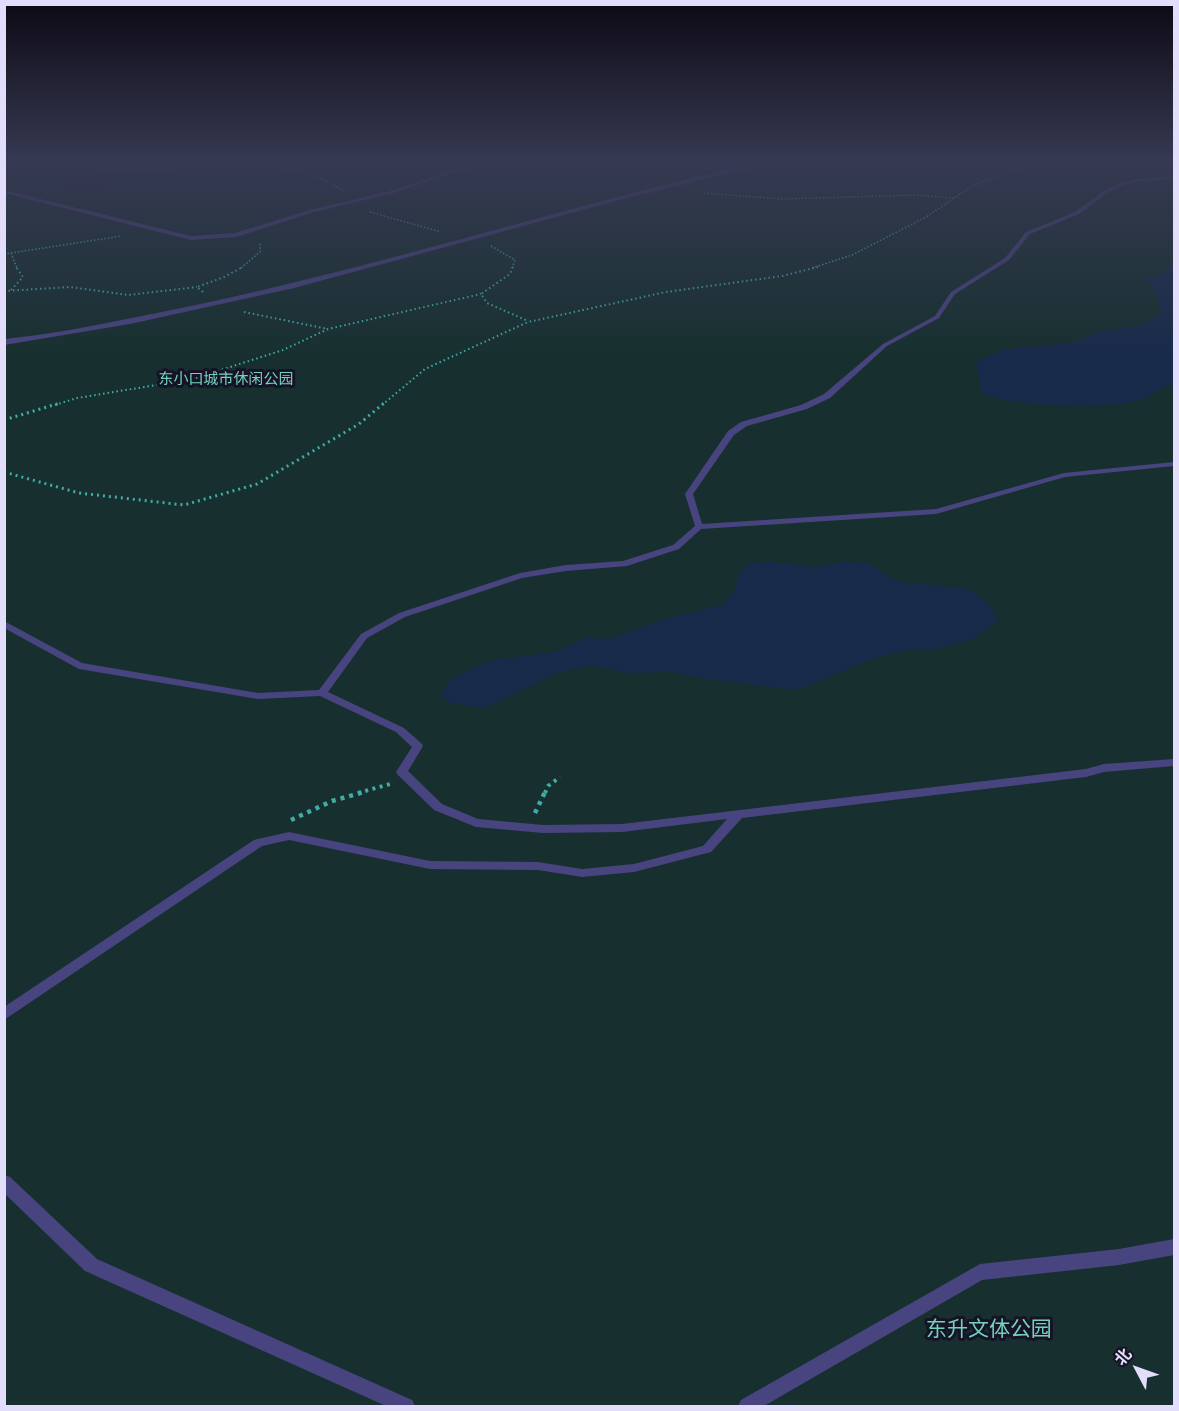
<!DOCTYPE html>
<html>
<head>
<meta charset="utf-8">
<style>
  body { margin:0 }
  #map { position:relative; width:1179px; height:1411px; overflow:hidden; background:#171327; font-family:"Fira Sans Condensed","Noto Sans SC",sans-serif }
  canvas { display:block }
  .frame { position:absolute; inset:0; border:6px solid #e1ddfb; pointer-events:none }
  .north { position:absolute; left:1107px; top:1339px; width:60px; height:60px; -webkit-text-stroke:4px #171327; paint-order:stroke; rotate:311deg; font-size:16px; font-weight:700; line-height:24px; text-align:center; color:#e1ddfb }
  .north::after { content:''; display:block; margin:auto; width:21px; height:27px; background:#e1ddfb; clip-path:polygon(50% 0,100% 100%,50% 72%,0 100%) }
</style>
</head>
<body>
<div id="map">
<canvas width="1179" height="1411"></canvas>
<div class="frame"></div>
<div class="north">北</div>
</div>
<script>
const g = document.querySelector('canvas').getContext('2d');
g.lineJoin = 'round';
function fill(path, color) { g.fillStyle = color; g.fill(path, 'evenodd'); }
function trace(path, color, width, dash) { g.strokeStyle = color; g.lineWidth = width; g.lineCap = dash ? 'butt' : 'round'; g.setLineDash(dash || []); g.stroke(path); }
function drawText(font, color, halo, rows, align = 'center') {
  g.font = font + ' "Fira Sans Condensed","Noto Sans SC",sans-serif'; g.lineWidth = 6; g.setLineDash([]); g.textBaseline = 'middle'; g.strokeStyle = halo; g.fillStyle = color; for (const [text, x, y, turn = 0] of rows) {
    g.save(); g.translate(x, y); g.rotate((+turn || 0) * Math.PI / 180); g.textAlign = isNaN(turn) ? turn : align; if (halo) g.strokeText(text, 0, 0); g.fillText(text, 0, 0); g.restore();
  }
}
fill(new Path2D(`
  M5 159H1174V1406H5Z`), '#17302f');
fill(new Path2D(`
  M1174 265V384C1162 386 1153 396 1141 400 1108 409 1014 407 982 394L976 362 1003 350 1075 342 1099 331 1138 326 1163 313 1155 289 1142 279 1162 274Z
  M769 562 815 567 841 562 868 563 898 582 968 589 989 604 998 621 972 639 937 649 905 650 864 662 799 690 712 680 672 672 629 673 590 665 557 673 485 708 451 703 440 694 453 677 489 661 555 652 585 638 609 639 667 618 722 605 734 592 738 575 748 563Z`), '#182b4b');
fill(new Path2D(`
  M110 176 121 179 75 190 64 186Z`), '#2a2245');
trace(new Path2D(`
  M54 159C78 165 102 169 127 169 187 170 257 155 315 176 325 180 335 186 344 191
  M704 193 783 199 917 195 954 198
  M370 212 441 232
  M491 246 515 260 512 268
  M11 253 17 268
  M4 254 122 236
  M241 268 260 252V242
  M812 268 852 255 926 217 972 186 1041 159`), '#40aca8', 1.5, [1.5, 2]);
trace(new Path2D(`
  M513 267 510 274 481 294 487 303 528 321
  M11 290 23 277 16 267
  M4 291 70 287 128 295 197 287
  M203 292 197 287 224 277 243 267
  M244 312 328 329
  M55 405 77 398 193 379 283 350 328 329 481 294
  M382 405 425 369 528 322 666 292 782 276 818 267`), '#40aca8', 2, [1.5, 3]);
trace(new Path2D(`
  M4 420 60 403
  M4 472 79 493 184 505 257 484 359 424 384 403`), '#40aca8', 3, [2, 4]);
trace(new Path2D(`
  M358 793 390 784
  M545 793 548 786 560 777`), '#40aca8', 4, [3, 4.5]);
trace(new Path2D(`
  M535 813 545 792
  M291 820 332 801 364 792`), '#40aca8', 4.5, [4, 5]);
fill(new Path2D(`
  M485 159H493L394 193 314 212 236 237 191 240 4 193V190L191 236 235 233 310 210 390 191Z
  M1174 177V179L1139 181 1124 185 1109 192 1079 214 1030 234 1009 260 955 294 939 318 887 346 830 398 807 409 747 426 734 435 693 494 702 524 936 509 1064 473 1174 462V466L1065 477 936 514 701 529 679 549 627 566 566 571 522 578 405 617 367 638 328 692 404 728 422 744 423 746 408 771 442 804 478 819 543 825 622 824 1086 769 1104 764 1174 759V766L1104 772 1086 777 742 818 711 852 634 872 582 877 538 870 430 869 289 840 262 846 4 1020V1007L254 840 258 839 289 832 430 861 538 862 582 869 634 864 703 846 727 819 622 832 543 833 476 827 434 810 398 775 396 772 412 747 396 732 320 696 258 699 79 669 4 628V621L82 663 258 693 319 690 361 634 399 613 520 573 566 565 623 561 673 545 695 526 685 494 728 431 741 422 801 405 824 394 883 344 935 316 951 292 1005 258 1026 232 1075 212 1105 190 1120 183 1139 179Z
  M4 1175 10 1177 97 1259 412 1400 415 1406H386L85 1271 4 1193Z
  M1174 1239V1255L1119 1265 982 1280 764 1406H738L741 1400 980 1264 1119 1249Z`), '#48447f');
fill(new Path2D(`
  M773 159H787L623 199 294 288 130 324 4 345V339C56 334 106 323 157 313 365 272 566 205 773 159Z`), '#48447f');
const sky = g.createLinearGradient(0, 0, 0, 357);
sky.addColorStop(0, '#0d0a15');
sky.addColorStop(0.45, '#363952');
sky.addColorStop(1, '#36395200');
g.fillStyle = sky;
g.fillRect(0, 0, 1179, 357);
drawText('15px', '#72d2bc', '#171327', [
  ["东小口城市休闲公园",226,380]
]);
drawText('21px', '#72d2bc', '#171327', [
  ["东升文体公园",989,1330]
]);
</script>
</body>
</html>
